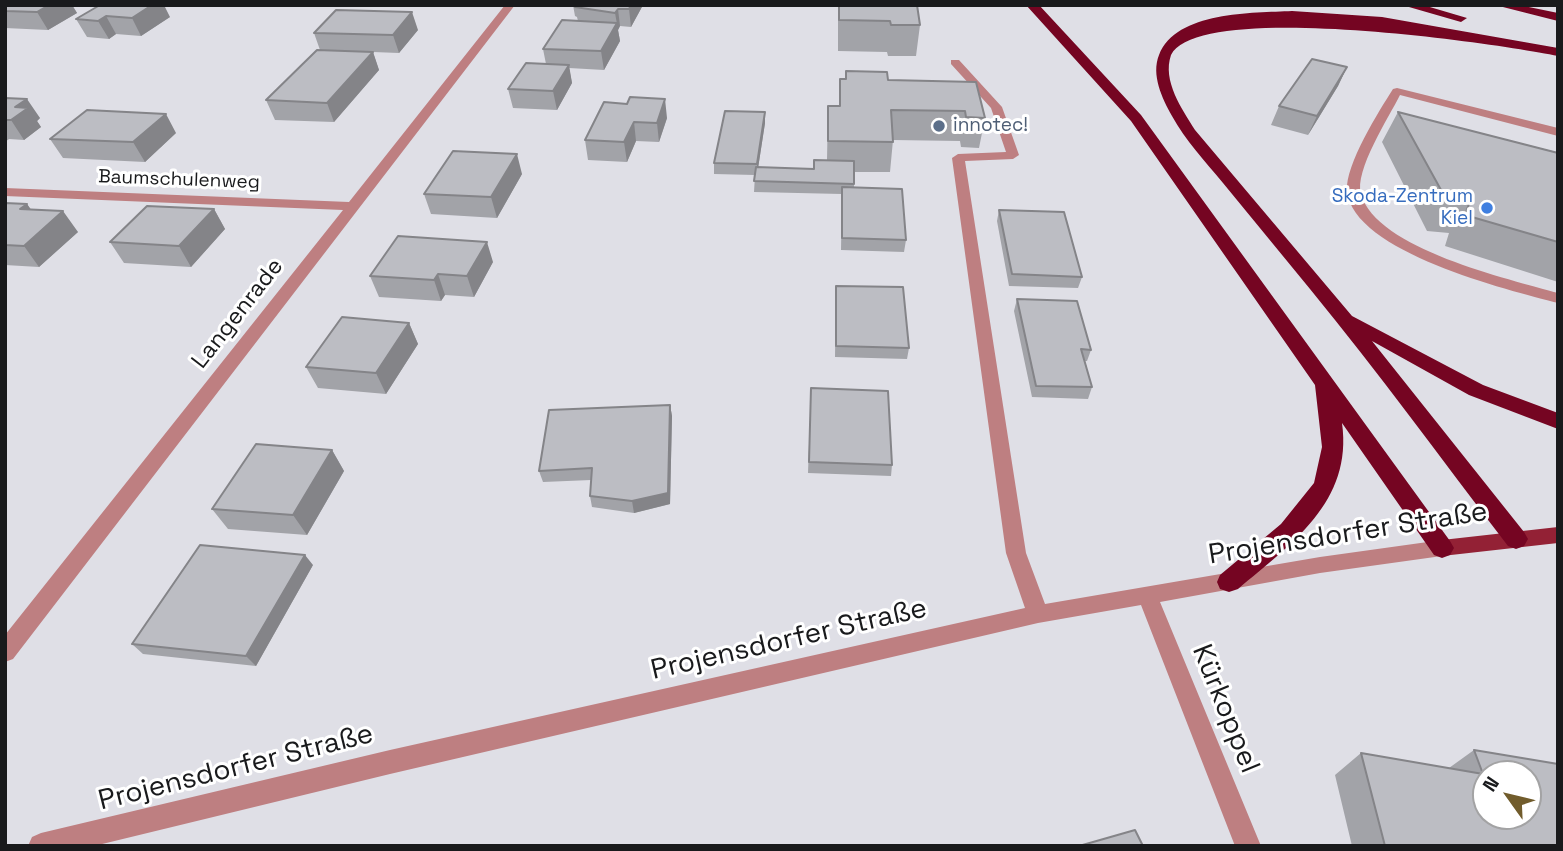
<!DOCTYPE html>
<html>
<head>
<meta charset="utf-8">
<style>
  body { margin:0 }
  #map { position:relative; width:1563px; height:851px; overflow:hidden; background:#dfdfe6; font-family:"Space Grotesk",sans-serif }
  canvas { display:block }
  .frame { position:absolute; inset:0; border:7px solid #191a1c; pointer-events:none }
  .north { position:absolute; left:1472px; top:760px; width:70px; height:70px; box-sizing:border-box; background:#fff; border:2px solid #a3a3a4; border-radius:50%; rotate:304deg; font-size:19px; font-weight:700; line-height:28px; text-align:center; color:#191a1c }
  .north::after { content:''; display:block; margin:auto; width:24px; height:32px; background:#715c2c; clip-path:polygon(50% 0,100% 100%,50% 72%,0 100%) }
</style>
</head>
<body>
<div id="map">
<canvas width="1563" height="851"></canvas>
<div class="frame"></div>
<div class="north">N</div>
</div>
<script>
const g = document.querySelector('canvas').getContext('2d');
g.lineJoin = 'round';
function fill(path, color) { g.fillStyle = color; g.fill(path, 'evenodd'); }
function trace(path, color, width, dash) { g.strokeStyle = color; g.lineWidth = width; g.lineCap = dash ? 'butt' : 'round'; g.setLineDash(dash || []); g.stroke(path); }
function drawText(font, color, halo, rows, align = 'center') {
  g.font = font + ' "Space Grotesk",sans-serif'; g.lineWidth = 6; g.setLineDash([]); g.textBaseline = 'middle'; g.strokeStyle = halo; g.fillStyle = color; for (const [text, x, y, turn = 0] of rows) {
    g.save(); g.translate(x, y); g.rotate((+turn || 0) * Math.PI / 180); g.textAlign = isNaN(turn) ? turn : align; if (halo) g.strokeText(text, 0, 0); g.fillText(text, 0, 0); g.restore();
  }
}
fill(new Path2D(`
  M505 5H515L13 659 5 662V635L343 210 5 196V188L349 202Z
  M951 60H959L1002 107 1019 155 1013 159 965 161 1026 553 1045 604 1320 557 1442 540 1449 542 1452 548 1449 554 1442 556 1320 573 1160 602 1261 846H1235L1141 605 1038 623 390 774 94 846H28L32 837 41 833 390 750 1025 608 1006 553 952 158 958 154 1006 152 991 108 951 64Z
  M1397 88 1558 128V136L1400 95C1389 117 1354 171 1361 194 1376 249 1509 279 1558 293V303C1508 290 1353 252 1347 191 1345 165 1379 111 1393 89Z`), '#be7f81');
fill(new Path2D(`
  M1558 527V543L1442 556 1435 554 1432 548 1435 542 1442 540Z`), '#932135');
fill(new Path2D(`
  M1026 5H1039L1141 115 1450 541 1454 548 1450 555 1442 558 1434 555 1342 423C1353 502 1291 544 1238 589L1229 592 1220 589 1217 582 1220 575 1281 524 1314 483 1322 447 1315 385 1131 121Z
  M1402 5H1423L1467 18 1461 22Z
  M1495 5H1519L1558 13V21Z
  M1292 11 1382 17 1558 48V56C1496 43 1198 0 1171 55 1162 81 1182 109 1195 130L1352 316 1483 385 1558 413V429L1469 395 1372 341 1524 532 1528 539 1524 546 1516 549 1508 546C1442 460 1379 373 1310 289 1281 254 1252 218 1223 183 1205 161 1185 140 1172 116 1162 98 1151 75 1159 55 1176 11 1253 13 1292 11Z`), '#750522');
fill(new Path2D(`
  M5 5H72L77 13 48 30 5 28Z
  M100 5 170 17 141 36 116 34 109 39 87 37 76 19Z
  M573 5H643L631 27 620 26 618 30 620 41 604 70 569 68 572 83 557 110 513 108 508 89 546 64 543 49 578 21 577 17 575 16Z
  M838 5 920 25 916 56H888L887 52 838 51Z
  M418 30 399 53 373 52 379 70 334 122 275 120 266 100 320 50 314 33Z
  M1347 67 1338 86 1308 135 1271 125 1279 106Z
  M840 79 888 80 985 118 979 148 961 147 960 141 893 140 890 172H854V187L906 240 904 252 841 250 842 194 754 192 755 175 714 174V163L765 112V123L758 168 814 169 827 160 828 106H839Z
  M5 98 40 118 37 121 41 127 24 140 9 139 5 142Z
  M604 102 667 118 659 142 636 141 627 162 588 160 585 140Z
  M1398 112 1556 152 1558 151V282L1445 246 1449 233 1427 231 1382 142Z
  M176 133 145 162 63 158 50 139Z
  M522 174 497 218 431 214 424 194Z
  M5 203 27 204 31 210 78 232 39 267 5 265Z
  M214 209 225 229 191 267 124 263 110 242Z
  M999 210 1082 277 1078 288 1009 286 997 221Z
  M493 262 474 297 445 295 441 301 379 297 370 276Z
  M836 286 909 348 907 359 835 357Z
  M1017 299 1091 350 1087 361H1085L1092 387 1088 399 1032 397 1014 311Z
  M409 323 418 344 386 394 318 388 306 367Z
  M811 388 892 465 891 476 808 473Z
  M670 405 672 416 670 504 634 513 592 507 590 496 591 480 543 482 539 471Z
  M332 450 344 471 307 535 228 529 212 509Z
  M313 565 256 666 143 654 132 644Z
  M1474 750 1558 846H1352L1335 775 1361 753 1449 768Z`), '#a2a3a8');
fill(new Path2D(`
  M49 5H72L77 13 48 30 37 12Z
  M152 5H164L170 17 141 36 132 18Z
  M631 5H643L631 27 629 9Z
  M618 9 620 26 618 30 620 41 604 70 601 51 617 24 615 13Z
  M412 12 418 30 399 53 393 35Z
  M106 16 116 34 109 39 98 21Z
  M373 52 379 70 334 122 327 103Z
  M569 65 572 83 557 110 553 91Z
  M1347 67 1338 86 1308 135 1317 116Z
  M27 99 40 118 37 121 41 127 24 140 11 120 15 107Z
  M665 99 667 118 659 142 657 123Z
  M765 112V123L757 175V164Z
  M166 114 176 133 145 162 133 142Z
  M634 122 636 141 627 162 624 142Z
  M517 154 522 174 497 218 491 197Z
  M27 204 42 225 20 209Z
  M214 209 225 229 191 267 179 246Z
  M63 211 78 232 39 267 24 246Z
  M487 242 493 262 474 297 467 276Z
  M438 274 445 295 441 301 434 280Z
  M409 323 418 344 386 394 376 373Z
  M670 405 672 416 670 504 634 513 632 501Z
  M332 450 344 471 307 535 293 515Z
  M305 555 313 565 256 666 246 656Z`), '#848488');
const building = new Path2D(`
  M5 5H49L37 12 5 11Z
  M100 5H152L132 18 106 16 98 21 76 19Z
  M576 5H631L629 9H618L615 13 575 7Z
  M839 5H917L920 25H891L890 21 839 20Z
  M336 10 412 12 393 35 314 33Z
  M562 20 617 23 601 51 543 49Z
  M317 50 373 52 327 103 266 100Z
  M1312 59 1347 67 1317 116 1279 106Z
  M526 63 569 65 553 91 508 89Z
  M846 71 887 72 888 80 976 82 985 118 966 117 965 111 891 110 893 142 828 141V106H840V79H846Z
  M630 97 665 99 657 123 634 122 624 142 585 140 604 102 627 104Z
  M5 98 27 99 15 107 28 108 11 120H5Z
  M87 110 166 114 133 142 50 139Z
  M725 111 765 112 757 164 714 163Z
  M1398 112 1558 153V242L1465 215 1470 201 1446 199Z
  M453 151 517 154 491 197 424 194Z
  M814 160 854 161V184L754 181 756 167 814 169Z
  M842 187 902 189 906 240 842 238Z
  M5 203 27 204 20 209 63 211 24 246 5 245Z
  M147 206 214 209 179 246 110 242Z
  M999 210 1064 212 1082 277 1012 274Z
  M398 236 487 242 467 276 438 274 434 280 370 276Z
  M836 286 903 287 909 348 836 346Z
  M1017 299 1077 301 1091 350 1081 349 1092 387 1036 386Z
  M342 317 409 323 376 373 306 367Z
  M811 388 888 391 892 465 809 462Z
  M670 405 668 493 632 501 590 496 592 468 539 471 549 410Z
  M256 444 332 450 293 515 212 509Z
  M200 545 305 555 246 656 132 644Z
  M1474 750 1558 764V846H1385L1361 753 1483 774ZM1486 774H1528V816H1486Z
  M1135 830 1143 846H1079Z`);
fill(building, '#bcbdc3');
trace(building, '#848488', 2);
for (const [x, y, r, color] of [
  [939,126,7,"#5c6f8a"],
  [1487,208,7,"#3f7fe0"]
]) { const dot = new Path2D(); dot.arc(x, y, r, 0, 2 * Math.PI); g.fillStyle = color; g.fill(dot); trace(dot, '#fff', 2.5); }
drawText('19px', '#4e5e75', '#fff', [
  ["innotec!",953,126]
], 'left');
drawText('19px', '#191a1c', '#fff', [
  ["Baumschulenweg",179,180,2]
]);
drawText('19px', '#366cbe', '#fff', [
  ["Skoda-Zentrum",1473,197],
  ["Kiel",1473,219]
], 'right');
drawText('23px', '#191a1c', '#fff', [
  ["Langenrade",238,314,-52]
]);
drawText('28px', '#191a1c', '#fff', [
  ["Projensdorfer Straße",1348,534,-9],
  ["Projensdorfer Straße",789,640,-13],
  ["Kürkoppel",1225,709,68],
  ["Projensdorfer Straße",236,768,-14]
]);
</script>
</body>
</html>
